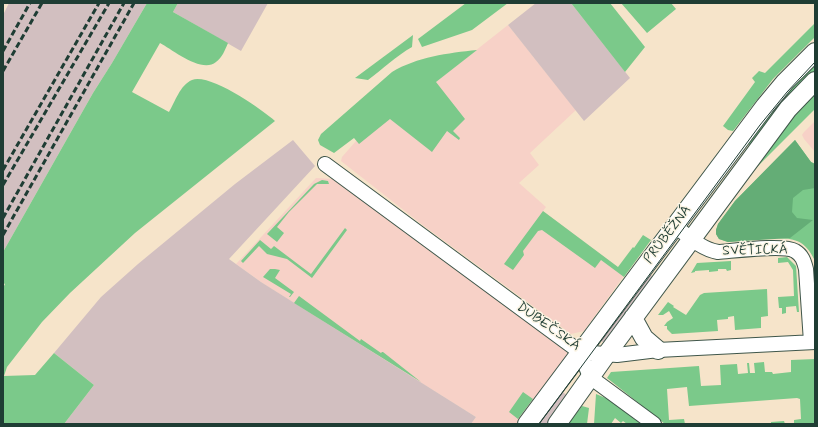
<!DOCTYPE html>
<html>
<head>
<meta charset="utf-8">
<style>
  body { margin:0 }
  #map { position:relative; width:818px; height:427px; overflow:hidden; background:#f6e4ca; font-family:Mynerve,sans-serif }
  canvas { display:block }
  .frame { position:absolute; inset:0; border:4px solid #1f3d34; pointer-events:none }
</style>
</head>
<body>
<div id="map">
<canvas width="818" height="427"></canvas>
<div class="frame"></div>
</div>
<script>
const g = document.querySelector('canvas').getContext('2d');
g.lineJoin = 'round';
function fill(path, color) { g.fillStyle = color; g.fill(path, 'evenodd'); }
function trace(path, color, width, dash) { g.strokeStyle = color; g.lineWidth = width; g.lineCap = dash ? 'butt' : 'round'; g.setLineDash(dash || []); g.stroke(path); }
function drawText(font, color, halo, rows, align = 'center') {
  g.font = font + ' Mynerve,sans-serif'; g.lineWidth = 3; g.setLineDash([]); g.textBaseline = 'middle'; g.strokeStyle = halo; g.fillStyle = color; for (const [text, x, y, turn = 0] of rows) {
    g.save(); g.translate(x, y); g.rotate((+turn || 0) * Math.PI / 180); g.textAlign = isNaN(turn) ? turn : align; if (halo) g.strokeText(text, 0, 0); g.fillText(text, 0, 0); g.restore();
  }
}
fill(new Path2D(`
  M508 25 576 110 530 153 539 165 519 183 546 207 543 211 626 273 584 331 571 334 424 226 341 161 342 157 356 141 390 118Z
  M815 121V152L804 139 802 135 804 132Z
  M316 178 333 179 347 186 573 353 521 424H471L476 417 322 321 261 282 236 264Z`), '#f7d1c7');
fill(new Path2D(`
  M9 3H147L112 63 93 93 3 252V15Z
  M178 3H268L241 51 173 12Z
  M536 3H571L630 78 584 121 508 25Z
  M293 140 315 166 229 259 261 282 476 417 471 424H64L94 385 54 353 101 297 138 264 235 184Z
  M648 273 655 278 605 344 599 339Z
  M560 390 568 396 548 424H535Z`), '#d2bfc0');
fill(new Path2D(`
  M147 3H178L173 12 228 43C225 50 222 58 216 62 202 74 173 50 160 43L132 92 169 112C175 102 180 85 192 80 210 73 261 109 275 121L135 233 70 293 42 322 7 367 4 376 35 375 54 353 94 385 64 424H3V288L5 284 3 283V252L93 93 112 63Z
  M466 3H508L472 30 422 47 418 39Z
  M571 3H610L645 47 625 72Z
  M621 3H671L676 9 647 33Z
  M815 23V37L773 79 733 131 728 130 723 126 755 82 752 78 759 71 765 73Z
  M413 35 412 47C396 56 383 69 368 80L355 78Z
  M477 50 436 82 465 119 453 131 460 138 459 140 447 131 432 152 390 119 359 144 354 138 334 153 320 145 318 140 321 134 392 72C417 57 448 53 477 50Z
  M815 58V74L752 147 744 141Z
  M815 88V109L750 174 792 113Z
  M795 140 811 162 815 164V258L814 259C810 251 805 244 797 241 782 235 745 241 728 242L719 239 716 234V230L718 224 735 201Z
  M322 180 328 181 329 184H317L289 212 277 227 284 233 277 242 267 234 314 184Z
  M543 211 618 267 633 247 634 248 643 235 651 240 624 277 601 260 595 268 542 230 538 231 523 251 524 255 513 270 504 264Z
  M345 228 347 230 312 278 287 259 267 254 259 246 243 263 241 261 260 240 271 249 274 246 311 274Z
  M787 257 796 266 799 312H797L796 306 786 307V313L782 314V308H779L778 297 794 296 793 270 788 262 778 263V258Z
  M731 261V270L727 271 726 269H718V271L709 272V270L695 271V272L691 273 697 263Z
  M270 269H275L280 270 275 278 294 292 290 297H289L291 294 263 277Z
  M767 289 768 316 761 317V328L735 330 734 316 728 317V319L717 320 718 331 672 334 667 329V326H664L667 322 673 318 669 311 663 315H658L668 302 674 306 673 307 686 315 700 295 704 293Z
  M299 296 360 341 361 339 381 353 382 352H383L421 382 294 303Z
  M815 359V424H754V423L771 424V422L784 421 785 424 794 423V420L801 419 800 399 797 398 689 406 687 387 667 389 669 420 684 419 685 424H665L607 378 611 372 699 366 701 386 721 385 720 365 737 364 738 374 748 373 747 363H749L750 373H755L754 363 764 362 765 372H772L773 374 791 372V360Z
  M523 392 533 399 518 419 509 412Z
  M596 394 608 399 641 424H627L623 421 621 423 615 418 611 424H594Z
  M582 406 589 408 587 424H568Z`), '#7bc98a');
fill(new Path2D(`
  M795 140 811 162 815 164V188L803 190 793 198 792 212 797 218 813 220 790 238 728 242 719 239 716 234V230L718 224 735 201Z`), '#64ad76');
const minor = new Path2D(`
  M325 164 580 352 617 355 658 350 815 342
  M675 226C688 236 701 249 718 252 733 251 784 244 795 251 802 255 804 261 806 269L811 342
  M580 352 590 377 654 424`);
const major = new Path2D(`
  M633 318 644 338 658 350
  M527 424 765 106 785 82 815 52
  M557 424 606 355 788 109 815 81`);
trace(minor, '#3f564a', 16);
trace(major, '#3f564a', 20);
trace(minor, '#fff', 14);
trace(major, '#fff', 18);
trace(new Path2D(`
  M539 424 760 125 787 92 815 62`), '#1f3d34', 1);
trace(new Path2D(`
  M3 51 30 3
  M3 71 42 3
  M3 170 99 3
  M3 185 109 3
  M3 218 124 3
  M3 235 134 3`), '#1f3d34', 3, [6, 3]);
drawText('14px', '#1f3d34', '#fcf5e5', [
  ["PRŮBĚŽNÁ",668,235,-53],
  ["SVĚTICKÁ",755,251,-1],
  ["DUBEČSKÁ",548,327,35]
]);
</script>
</body>
</html>
